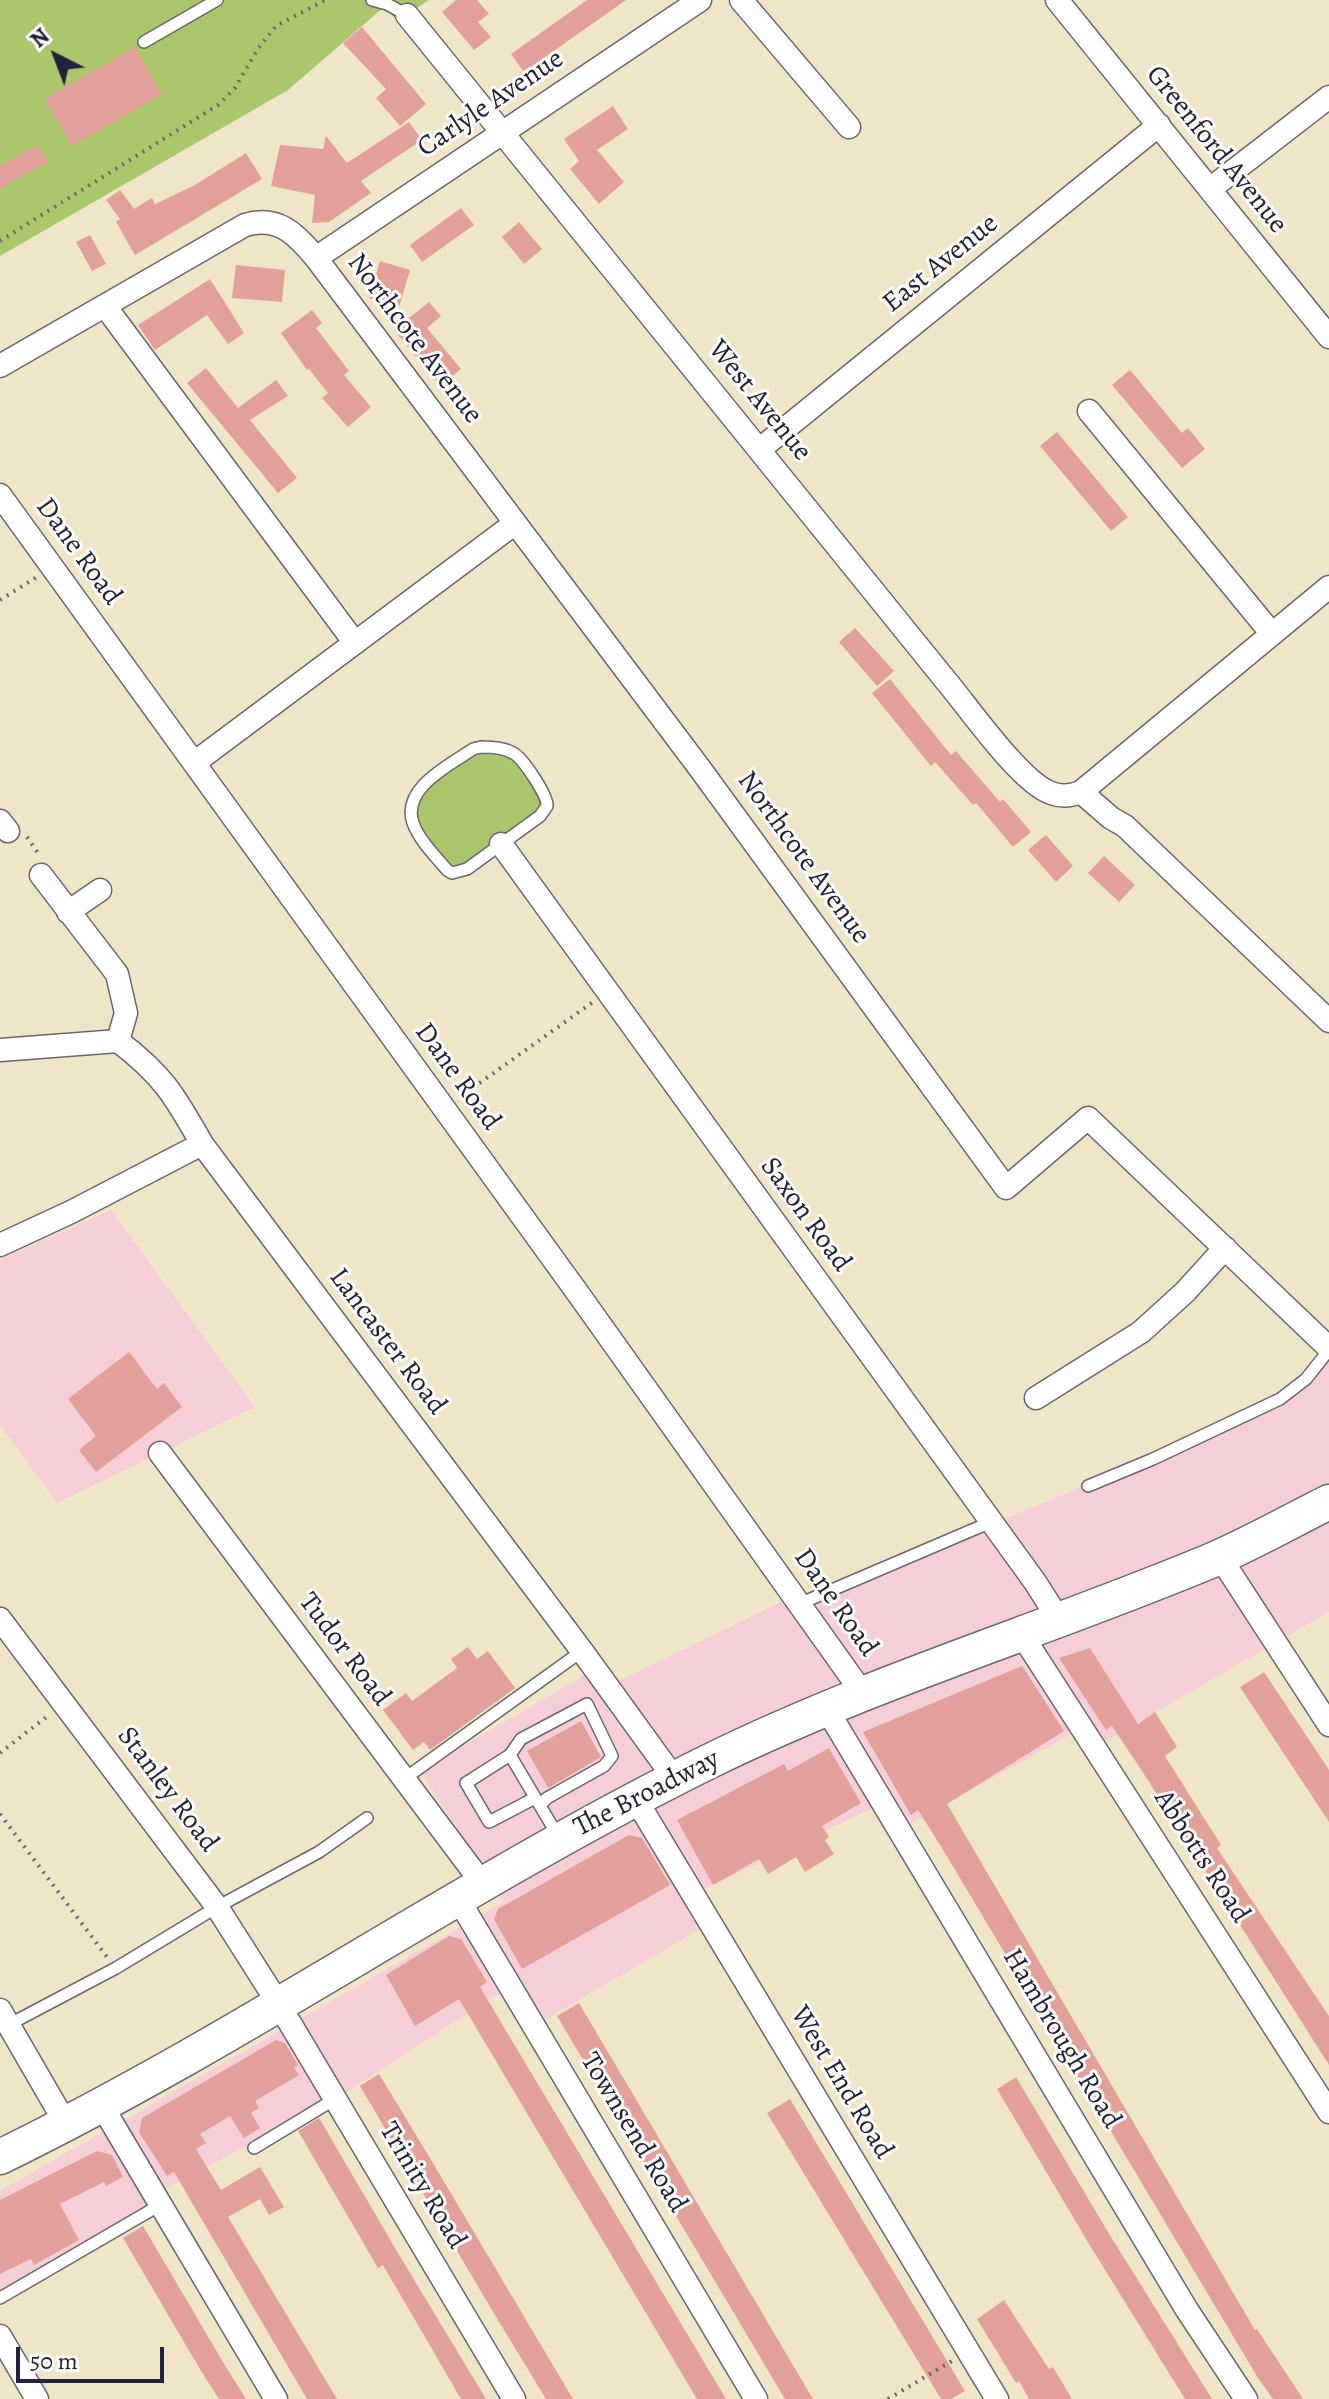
<!DOCTYPE html>
<html>
<head>
<meta charset="utf-8">
<style>
  body { margin:0 }
  #map { position:relative; width:1329px; height:2399px; overflow:hidden; background:#efe6c9; font-family:Alegreya,serif }
  canvas { display:block }
  .north { position:absolute; left:16px; top:16px; width:80px; height:80px; -webkit-text-stroke:6px #fdfcf7; paint-order:stroke; rotate:318deg; font-size:22px; font-weight:700; line-height:32px; text-align:center; color:#22223b }
  .north::after { content:''; display:block; margin:auto; width:28px; height:36px; background:#22223b; clip-path:polygon(50% 0,100% 100%,50% 72%,0 100%) }
  .scale { position:absolute; left:16px; top:2347px; width:148px; height:36px; box-sizing:border-box; border:4px solid #22223b; border-top:0; padding-left:10px; font-size:24px; line-height:28px; white-space:nowrap; color:#22223b; -webkit-text-stroke:6px #fdfcf7; paint-order:stroke }
</style>
</head>
<body>
<div id="map">
<canvas width="1329" height="2399"></canvas>
<div class="north">N</div>
<div class="scale">50 m</div>
</div>
<script>
const g = document.querySelector('canvas').getContext('2d');
g.lineJoin = 'round';
function fill(path, color) { g.fillStyle = color; g.fill(path, 'evenodd'); }
function trace(path, color, width, dash) { g.strokeStyle = color; g.lineWidth = width; g.lineCap = dash ? 'butt' : 'round'; g.setLineDash(dash || []); g.stroke(path); }
function drawText(font, color, halo, rows, align = 'center') {
  g.font = font + ' Alegreya,serif'; g.lineWidth = 6; g.setLineDash([]); g.textBaseline = 'middle'; g.strokeStyle = halo; g.fillStyle = color; for (const [text, x, y, turn = 0] of rows) {
    g.save(); g.translate(x, y); g.rotate((+turn || 0) * Math.PI / 180); g.textAlign = isNaN(turn) ? turn : align; if (halo) g.strokeText(text, 0, 0); g.fillText(text, 0, 0); g.restore();
  }
}
fill(new Path2D(`
  M111 1210 255 1407 57 1503 0 1425V1260Z
  M1329 1353V1612L1095 1747 1082 1728 901 1829 885 1802 697 1893 709 1924 536 2025 512 1985 339 2097 159 2192 168 2210 0 2303V2191L504 1902 420 1771 587 1674 607 1687 795 1595 803 1603 1172 1449 1295 1388Z`), '#f6cfd6');
fill(new Path2D(`
  M0 0H429L397 21 384 7 288 90 0 256Z
  M477 753 513 757 541 798V807L538 812 460 867 445 863 420 825C415 816 418 800 423 791Z`), '#acc66c');
fill(new Path2D(`
  M456 0H477L489 14 478 22 491 37 474 50 442 12Z
  M587 0H626L524 72 511 54Z
  M362 27 426 104 400 126 376 98 386 89 343 43Z
  M135 47 162 94 72 146 45 99Z
  M613 106 628 129 597 150 624 182 599 204 570 169 579 161 564 139Z
  M409 122 422 140 361 181 371 193 329 222 312 223 315 195 271 186 280 145 323 149 326 136 347 163Z
  M37 145 49 165H42L0 189V166Z
  M246 153 262 179 135 255 116 222 120 219 106 200 120 190 134 209 152 198 155 204 195 185Z
  M461 208 474 225 422 262 410 245Z
  M519 222 542 249 524 264 502 237Z
  M90 235 106 264 92 271 76 242Z
  M380 261 410 270 399 307 369 298Z
  M236 265 285 270 282 302 232 298Z
  M210 279 244 333 228 344 207 315 155 350 138 325Z
  M429 302 441 316 427 328 461 369 440 386 394 330Z
  M312 310 322 323 316 328 349 371 344 375 371 407 348 427 322 398 328 393 309 369 307 370 281 333Z
  M206 368 238 408 276 380 288 396 250 420 297 478 278 493 187 383Z
  M1130 370 1182 433 1188 428 1205 449 1182 468 1112 385Z
  M1057 432 1128 517 1111 531 1040 446Z
  M855 628 894 671 877 686 839 642Z
  M890 679 951 755 956 751 1000 802 1003 799 1031 832 1013 847 976 803 973 805 935 762 931 766 872 693Z
  M1046 835 1073 866 1056 882 1028 850Z
  M1104 856 1135 885 1119 902 1088 873Z
  M129 1352 157 1389 164 1383 182 1407 96 1472 79 1450 96 1436 68 1399Z
  M468 1647 477 1659 488 1651 515 1688 430 1750 424 1742 413 1750 383 1710 406 1693 412 1701 457 1668 451 1659Z
  M1090 1648 1138 1724 1155 1712 1177 1747 1165 1756 1221 1845 1217 1848 1329 2016V2065L1144 1774 1112 1726 1106 1730 1059 1658Z
  M1022 1666 1064 1731 947 1804 1255 2330 1257 2329 1303 2399H1273L1258 2378 942 1848 918 1810 911 1815 863 1732Z
  M1264 1672 1329 1770V1822L1240 1687Z
  M581 1721 601 1757 548 1788 527 1751Z
  M829 1748 861 1803 822 1826 829 1837 825 1840 834 1854 805 1872 796 1857 768 1874 759 1859 713 1885 677 1820 784 1764 788 1771Z
  M629 1835 642 1838 670 1885 522 1969 494 1919 498 1909Z
  M449 1936 461 1939 487 1982 480 1987 726 2399H697L459 1999 415 2026 386 1975Z
  M579 2003 813 2399H785L557 2016Z
  M276 2040 285 2043 298 2065 294 2067 299 2075 255 2101 259 2108 251 2113 260 2128 244 2138 230 2116 200 2134 206 2143 196 2149 221 2190 260 2167 284 2207 269 2215 260 2199 228 2217 337 2399H307L174 2172 167 2176 139 2132 142 2118Z
  M379 2074 427 2153 573 2399H546L496 2317 360 2086Z
  M1016 2077 1108 2232 1212 2399H1185L1089 2244 997 2089Z
  M790 2099 965 2391 951 2399H941L767 2113Z
  M319 2118 401 2258 486 2399H461L383 2265 378 2268 298 2131Z
  M97 2151 112 2155 123 2177 106 2186 104 2182 60 2204 79 2240 34 2265 31 2259 0 2274V2200Z
  M143 2226 223 2362 246 2399H219L201 2371 123 2238Z
  M1004 2300 1049 2369 1053 2367 1072 2399H1029L1019 2381 1016 2383 977 2319Z`), '#e2a09b');
const lane = new Path2D(`
  M372 0 387 4 407 15
  M144 42 217 0
  M481 747C491 747 505 748 513 753 523 758 548 796 547 806L540 816 467 869 452 873 447 870C436 857 419 840 413 823 401 788 450 765 473 749Z
  M1088 1486 1153 1459 1280 1399 1306 1379 1329 1350
  M799 1604 991 1522
  M510 1755 521 1739 587 1704 612 1756 604 1766 547 1798 540 1805
  M404 1779 582 1651
  M535 1798 489 1822 466 1783 510 1755 558 1836
  M10 2024 116 1968 217 1907 319 1852 367 1818
  M254 2148 335 2099
  M0 2298 160 2205`);
const street = new Path2D(`
  M741 0 849 127
  M1057 0 1329 337
  M407 15 947 682C969 708 1021 783 1051 793 1061 797 1071 796 1081 792L1329 587
  M1210 189 1329 97
  M316 258 700 0
  M105 306 355 643
  M0 366 245 225C278 215 296 234 316 258L701 770 1006 1188 1088 1118 1329 1348
  M1089 411 1272 634
  M760 449 1159 125
  M0 495 577 1292 864 1695
  M194 763 514 524
  M1081 792 1111 818 1125 826 1329 1021
  M0 821 8 831
  M501 844 1035 1582 1060 1621
  M41 875 117 974 126 1013 118 1041
  M68 912 100 890
  M0 1050 118 1041C163 1075 175 1096 202 1144L582 1651 674 1778
  M0 1245 71 1212 202 1144
  M1036 1398 1141 1332 1185 1292 1225 1248
  M160 1453 482 1883
  M1220 1557 1329 1725
  M0 1619 217 1907 278 2003 514 2399
  M1022 1635 1329 2112
  M826 1708 1187 2310 1246 2399
  M635 1798 997 2399
  M457 1897 756 2399
  M0 2010 66 2124
  M102 2106 276 2399
  M0 2336 37 2399`);
const primary = new Path2D(`
  M0 2157C244 2038 466 1881 710 1761 873 1681 1048 1629 1215 1559 1254 1542 1291 1521 1329 1502`);
trace(lane, '#6a676d', 14);
trace(street, '#6a676d', 25);
trace(primary, '#6a676d', 37);
trace(new Path2D(`
  M0 241 218 105 235 88 257 50 276 26 325 0
  M0 600 37 577
  M27 837 40 856
  M460 1097 593 1002
  M0 1753 49 1715
  M0 1814 107 1957
  M888 2399 952 2361`), '#6a676d', 4, [2, 6]);
trace(lane, '#fff', 11);
trace(street, '#fff', 22);
trace(primary, '#fff', 34);
drawText('28px', '#22223b', '#fdfcf7', [
  ["Carlyle Avenue",491,104,-34],
  ["Greenford Avenue",1216,150,51],
  ["East Avenue",941,264,-39],
  ["Northcote Avenue",414,339,53],
  ["West Avenue",759,401,51],
  ["Dane Road",78,552,54],
  ["Northcote Avenue",803,858,54],
  ["Dane Road",457,1077,54],
  ["Saxon Road",805,1215,54],
  ["Lancaster Road",387,1342,53],
  ["Dane Road",835,1603,55],
  ["Tudor Road",344,1650,53],
  ["Stanley Road",167,1790,53],
  ["The Broadway",647,1794,-27],
  ["Abbotts Road",1201,1857,57],
  ["Hambrough Road",1061,2039,59],
  ["West End Road",841,2083,59],
  ["Townsend Road",633,2133,59],
  ["Trinity Road",422,2186,59]
]);
</script>
</body>
</html>
